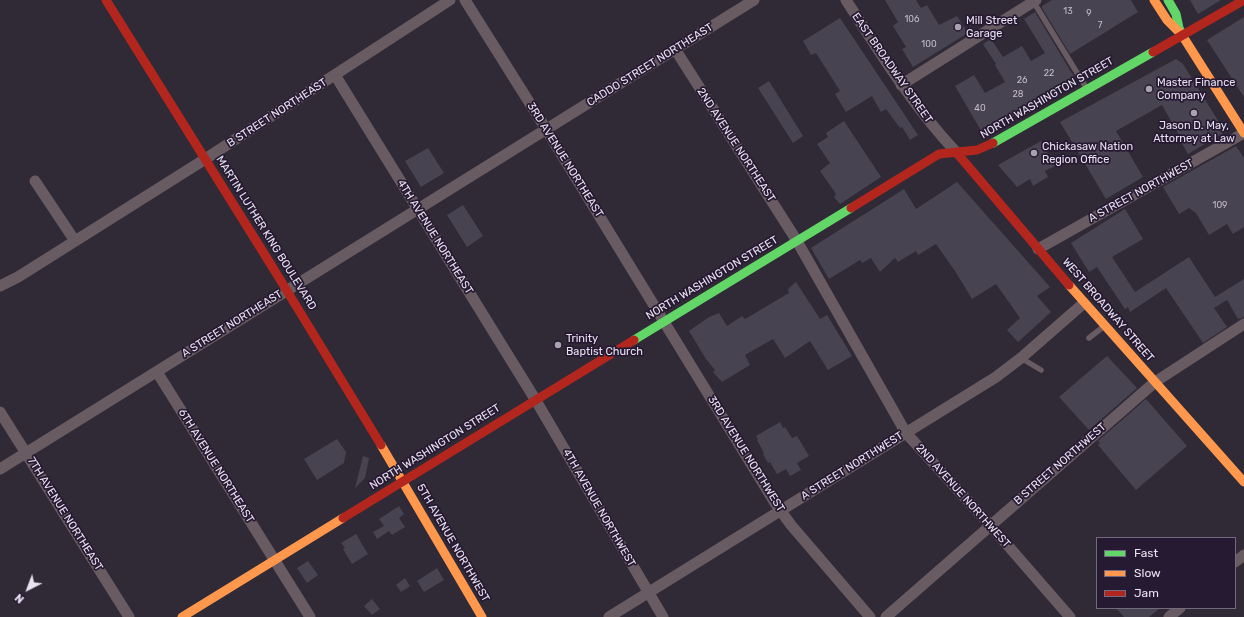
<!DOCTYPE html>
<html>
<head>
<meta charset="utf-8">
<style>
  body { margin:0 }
  #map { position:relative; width:1244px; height:617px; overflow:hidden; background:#302a37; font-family:Rubik,sans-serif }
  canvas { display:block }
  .legend { position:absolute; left:1096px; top:537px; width:140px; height:72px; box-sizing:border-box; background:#261a32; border:1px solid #746a7f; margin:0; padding:5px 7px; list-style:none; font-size:12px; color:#e9e2f2 }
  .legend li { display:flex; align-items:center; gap:8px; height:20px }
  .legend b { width:20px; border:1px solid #746a7f }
  .north { position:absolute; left:8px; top:569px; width:40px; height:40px; -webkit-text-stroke:3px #261a32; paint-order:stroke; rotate:222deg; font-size:11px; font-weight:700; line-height:16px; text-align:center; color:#e9e2f2 }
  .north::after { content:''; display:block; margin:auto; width:14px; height:18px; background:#e9e2f2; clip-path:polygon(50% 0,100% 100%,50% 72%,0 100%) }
</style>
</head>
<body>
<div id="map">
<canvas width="1244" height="617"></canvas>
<ul class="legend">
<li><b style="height:5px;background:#63d668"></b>Fast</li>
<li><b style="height:5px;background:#ff974d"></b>Slow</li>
<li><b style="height:5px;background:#b3261e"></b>Jam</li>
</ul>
<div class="north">N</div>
</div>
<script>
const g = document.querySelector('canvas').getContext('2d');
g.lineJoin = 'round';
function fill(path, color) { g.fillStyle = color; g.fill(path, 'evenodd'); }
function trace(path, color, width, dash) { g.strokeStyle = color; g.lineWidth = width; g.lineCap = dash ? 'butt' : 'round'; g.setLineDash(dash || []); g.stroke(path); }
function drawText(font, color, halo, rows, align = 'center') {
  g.font = font + ' Rubik,sans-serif'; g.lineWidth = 3.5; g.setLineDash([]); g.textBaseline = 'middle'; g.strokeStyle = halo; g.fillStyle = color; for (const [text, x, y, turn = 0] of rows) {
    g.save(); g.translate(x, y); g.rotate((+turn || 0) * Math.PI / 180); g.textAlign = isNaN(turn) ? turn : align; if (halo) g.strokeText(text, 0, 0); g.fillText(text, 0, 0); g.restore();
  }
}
fill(new Path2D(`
  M885 0H916L921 8 927 5 939 25 957 16 968 33 913 67 902 49 906 47 893 26 898 22Z
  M1052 0H1131L1138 12 1070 54 1042 8V6Z
  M1190 0H1221L1198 14Z
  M1035 12 1076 80 983 134 955 86 974 75 985 93 1005 82 995 65 996 64 983 44 991 39 1003 57 1022 46 1031 61 1045 53 1024 19Z
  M1244 17V97L1207 40Z
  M840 18 918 135 910 140 902 127 900 128 886 109 881 112 872 96 846 112 835 94 840 91 816 53 811 55 803 41Z
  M1176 59 1183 64 1225 132 1188 154 1178 136 1179 135 1162 105 1116 131 1143 177 1106 199 1060 122Z
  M769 81 803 136 793 143 758 88Z
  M844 121 881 177 840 204 834 197 836 194 820 171 830 163 817 144 828 137 826 133Z
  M1041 141 1055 166 1045 171 1048 177 1033 186 1030 179 1017 187 998 165Z
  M1236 146 1244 158V227L1233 234 1227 224 1209 235 1196 213 1189 208 1179 214 1163 187Z
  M428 148 444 173 421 187 405 161Z
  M957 182 1050 287 1037 296 1051 312 1018 342 1007 330 1020 318 996 284 972 299 955 271 936 244 918 255 916 251 898 262 895 258 880 272 871 258 862 263 860 260 829 279 811 248 904 189 916 209Z
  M463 205 483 236 467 247 447 215Z
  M1125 209 1143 239 1112 257 1135 292 1189 257 1215 297 1244 279V317L1238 319 1227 300 1214 308 1227 327 1203 343 1166 288 1130 312 1128 307 1125 309 1097 267 1089 272 1071 243Z
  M796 282 820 319 827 315 852 356 828 370 810 341 785 358 773 339 745 355 750 365 722 382 713 372 715 370 706 359 689 331 709 317 719 313 727 326 742 316 745 319 789 293 788 289Z
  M1107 356 1137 388 1089 430 1059 397Z
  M1146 399 1187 446 1136 490 1098 445 1100 443 1098 441Z
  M780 422 783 428 785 427 792 438 797 436 809 456 797 463 801 470 790 476 786 469 777 474 770 462 768 463 763 454 764 453 757 440 758 439 756 436Z
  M337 439 346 452 344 463 317 480 304 459Z
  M363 456 369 458 365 478 355 488Z
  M399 506 404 514 399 518 405 527 392 535 389 531 377 539 373 532 384 526 379 519Z
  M356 534 368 554 352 564 343 549 345 548 341 543Z
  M308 561 318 575 307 583 297 568Z
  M437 568 444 580 424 592 417 581Z
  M405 578 410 586 401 592 396 585Z
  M372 599 380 609 372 615 364 606Z
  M1116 608H1160L1149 617H1124Z`), '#484350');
trace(new Path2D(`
  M1033 1 1087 89
  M1089 338 1103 327
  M1021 358 1041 370`), '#685c62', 5.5);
trace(new Path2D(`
  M465 0 546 129 775 503 791 525 870 617
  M846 0C880 53 913 106 956 152
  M675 49 797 241 906 433 990 525 1070 617
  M335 75 535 399 663 617
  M901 85 1036 0
  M35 181 75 241
  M1038 249 1244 133
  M0 286 18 277 199 163 450 0
  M157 372 310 617
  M0 412 129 617
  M0 469 754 0
  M1235 562 1244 555
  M609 617 996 377 1021 358 1084 303
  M886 617 1155 382 1244 324
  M1169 617 1180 608`), '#685c62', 11);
trace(new Path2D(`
  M1168 0 1176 14 1179 28 1182 34
  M993 143 1153 52
  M634 340 851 208`), '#63d668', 9);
trace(new Path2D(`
  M1154 0 1167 20 1182 35 1244 133
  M1069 285 1244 482
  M381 445 482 617
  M182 617 343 518`), '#ff974d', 9);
trace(new Path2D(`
  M1153 52 1244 0
  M956 152 1069 285
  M851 208 939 154 977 150 993 143
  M273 268 381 445
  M343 518 634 340`), '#b3261e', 9);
trace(new Path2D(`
  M106 0 273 268`), '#b3261e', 9);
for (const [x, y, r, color] of [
  [958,27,4,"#a8a2b1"],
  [1149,89,4,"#a8a2b1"],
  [1194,113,4,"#a8a2b1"],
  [1034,153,4,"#a8a2b1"],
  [558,345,4,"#a8a2b1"]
]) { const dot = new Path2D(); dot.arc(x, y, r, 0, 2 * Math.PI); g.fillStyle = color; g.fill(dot); trace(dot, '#261a32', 1.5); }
drawText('9px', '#c1baca', null, [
  ["13",1068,11],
  ["9",1089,13],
  ["106",912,19],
  ["7",1100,25],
  ["100",929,44],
  ["22",1049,73],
  ["26",1022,80],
  ["28",1018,94],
  ["40",980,108],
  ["109",1220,205]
]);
drawText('11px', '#e9e2f2', '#261a32', [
  ["Mill Street",966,21],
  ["Garage",966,34],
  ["Master Finance",1157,83],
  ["Company",1157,96],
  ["Jason D. May,",1194,126,"center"],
  ["Attorney at Law",1194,139,"center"],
  ["Chickasaw Nation",1042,147],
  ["Region Office",1042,160],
  ["Trinity",566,339],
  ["Baptist Church",566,352]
], 'left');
drawText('11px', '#e9e2f2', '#261a32', [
  ["CADDO STREET NORTHEAST",650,65,-32],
  ["EAST BROADWAY STREET",892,68,55],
  ["NORTH WASHINGTON STREET",1047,98,-30],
  ["B STREET NORTHEAST",277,113,-33],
  ["2ND AVENUE NORTHEAST",736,145,57],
  ["3RD AVENUE NORTHEAST",565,160,58],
  ["A STREET NORTHWEST",1141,191,-29],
  ["MARTIN LUTHER KING BOULEVARD",266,233,58],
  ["4TH AVENUE NORTHEAST",435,237,58],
  ["NORTH WASHINGTON STREET",712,278,-31],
  ["WEST BROADWAY STREET",1108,310,49],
  ["A STREET NORTHEAST",232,324,-32],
  ["NORTH WASHINGTON STREET",435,447,-32],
  ["3RD AVENUE NORTHWEST",746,454,58],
  ["B STREET NORTHWEST",1060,464,-41],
  ["6TH AVENUE NORTHEAST",216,466,58],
  ["A STREET NORTHWEST",852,466,-32],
  ["2ND AVENUE NORTHWEST",963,496,48],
  ["4TH AVENUE NORTHWEST",599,508,60],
  ["7TH AVENUE NORTHEAST",65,514,58],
  ["5TH AVENUE NORTHWEST",453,543,60]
]);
</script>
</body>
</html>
